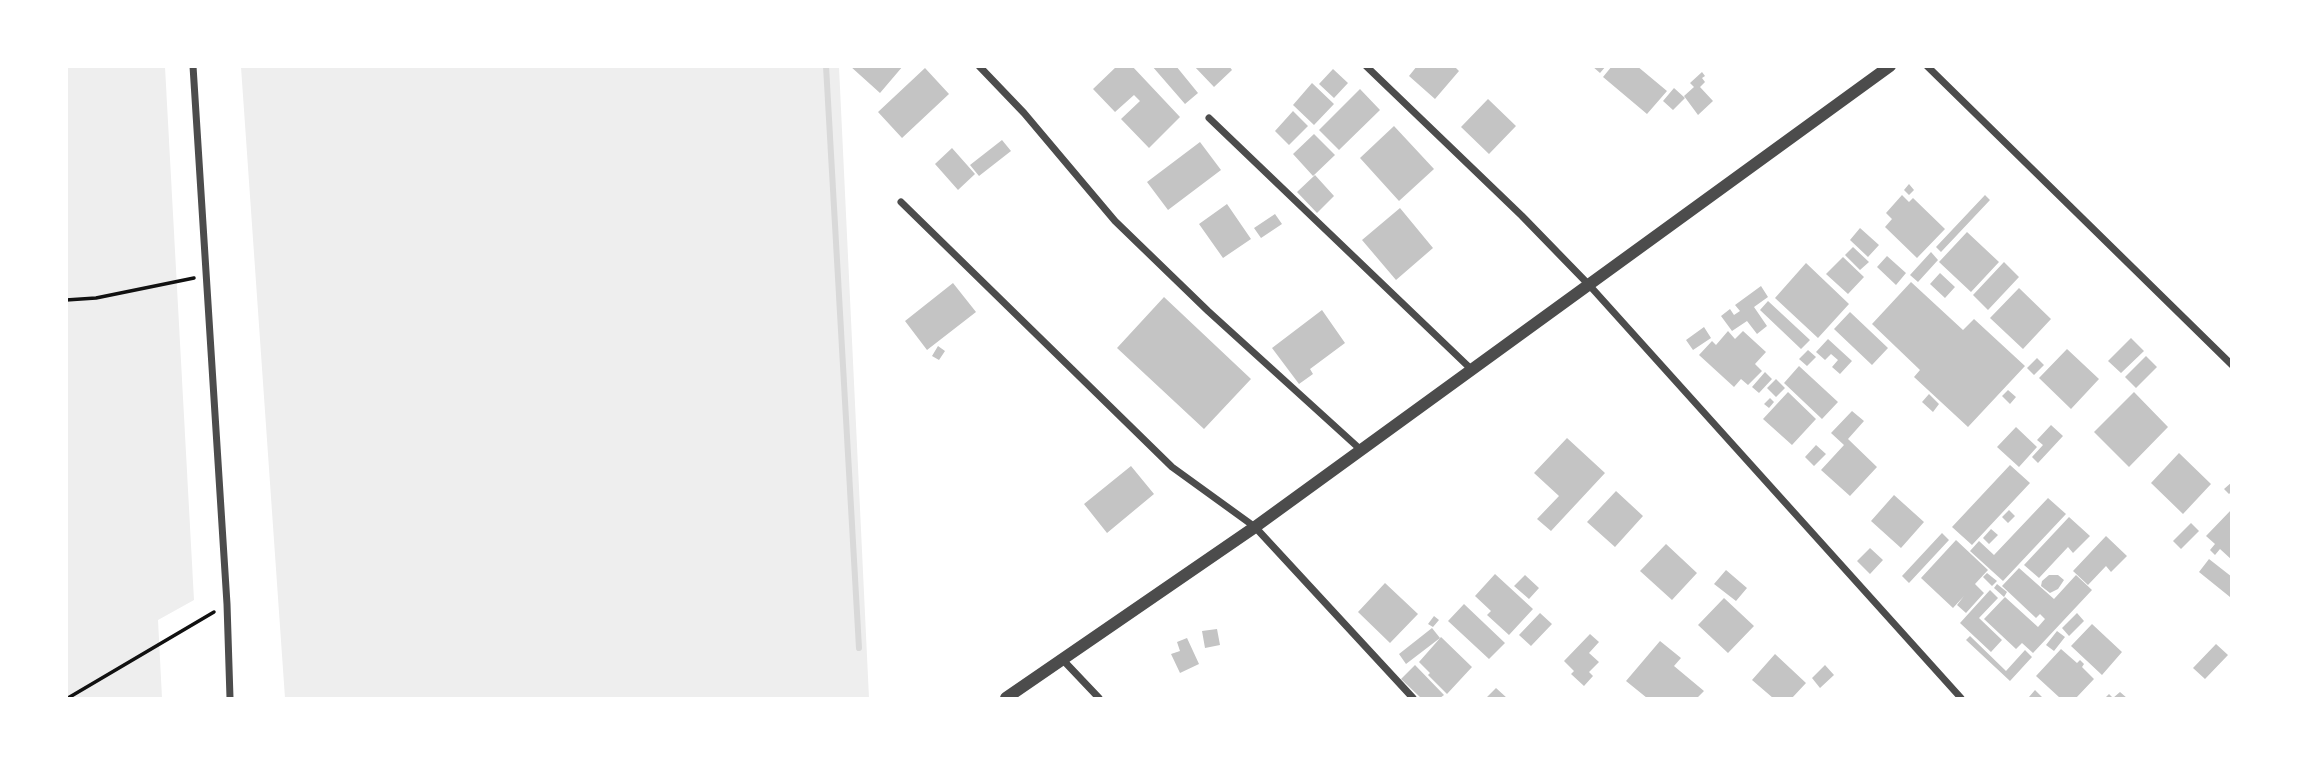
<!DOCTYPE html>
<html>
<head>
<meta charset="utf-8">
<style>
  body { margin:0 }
  #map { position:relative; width:2298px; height:765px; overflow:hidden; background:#fff; font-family:"PT Sans Narrow",sans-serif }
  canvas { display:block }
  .frame { position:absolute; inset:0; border:68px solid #fff; pointer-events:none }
</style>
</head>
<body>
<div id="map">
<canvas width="2298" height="765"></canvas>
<div class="frame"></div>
</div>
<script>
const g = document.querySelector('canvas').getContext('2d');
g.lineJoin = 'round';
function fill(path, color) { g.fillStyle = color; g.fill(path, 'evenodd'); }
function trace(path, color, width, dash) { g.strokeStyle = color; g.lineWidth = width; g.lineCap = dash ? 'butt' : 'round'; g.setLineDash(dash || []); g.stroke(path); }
fill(new Path2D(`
  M66 67H165L194 600 158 620 162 698H67Z
  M241 67H839L869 698H285Z`), '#eee');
trace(new Path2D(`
  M826 66 859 648`), '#d9d9d9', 6);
fill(new Path2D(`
  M850 66H903L880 93Z
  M1117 66H1132L1180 117 1149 148 1121 119 1140 101 1134 95 1115 112 1093 89Z
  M1152 66H1176L1198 93 1185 104Z
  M1194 66H1229L1232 70 1214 87Z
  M1417 66H1454L1459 71 1435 99 1409 76Z
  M1592 66H1606L1600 73Z
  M1612 66H1637L1667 91 1647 114 1603 77Z
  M925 68 949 94 902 138 878 112Z
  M1333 69 1348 83 1334 98 1319 84Z
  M1702 72 1705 76 1702 78 1705 82 1700 87 1713 101 1698 115 1684 96 1694 87 1690 83Z
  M1312 83 1334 104 1314 125 1293 105Z
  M1674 88 1685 98 1673 110 1663 101Z
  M1360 89 1380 110 1339 150 1319 130Z
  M1488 99 1516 126 1489 154 1461 127Z
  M1293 111 1308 126 1289 145 1275 131Z
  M1394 126 1434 169 1399 201 1360 158Z
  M1314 134 1335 155 1313 176 1293 154Z
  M1002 140 1011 151 979 176 970 165Z
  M1200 142 1221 170 1168 210 1147 182Z
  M952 148 975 174 958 190 935 164Z
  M1315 175 1334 196 1317 213 1297 192Z
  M1909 184 1914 190 1909 195 1904 190Z
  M1902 195 1909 202 1913 198 1945 229 1917 258 1885 227 1892 219 1886 213Z
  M1985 195 1990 200 1941 252 1936 247Z
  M1227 204 1251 239 1223 258 1199 224Z
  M1400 208 1433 248 1396 280 1362 240Z
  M1275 214 1282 224 1261 238 1254 228Z
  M1860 228 1879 245 1868 257 1850 240Z
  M1967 232 1999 262 1971 292 1939 262Z
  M1853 247 1869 262 1860 270 1845 255Z
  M1931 252 1938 260 1918 282 1910 275Z
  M1887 256 1906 273 1896 285 1877 267Z
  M1843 257 1864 277 1848 294 1826 274Z
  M2004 262 2019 277 1988 310 1973 295Z
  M1806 263 1849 304 1818 338 1775 298Z
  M1940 273 1955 287 1945 298 1930 284Z
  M1911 282 1963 330 1974 319 2025 366 1968 427 1914 377 1920 370 1872 324Z
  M953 283 976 312 927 350 905 321Z
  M1761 286 1768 297 1754 307 1767 326 1757 334 1747 321 1732 331 1721 316 1730 309 1734 315 1740 311 1735 305Z
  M2019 288 2051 319 2023 349 1990 318Z
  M1164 297 1251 379 1204 429 1117 348Z
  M1768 301 1810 340 1801 349 1760 310Z
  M1322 310 1345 343 1310 369 1313 374 1299 384 1272 348Z
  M1850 312 1888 348 1872 365 1834 329Z
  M1704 327 1711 338 1693 350 1686 340Z
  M1728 331 1735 339 1743 331 1766 352 1755 364 1762 371 1748 385 1741 379 1734 387 1699 355 1712 341 1716 345Z
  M2131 338 2144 351 2121 373 2108 361Z
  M1828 339 1852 361 1840 374 1832 367 1838 360 1831 354 1825 360 1816 352Z
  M938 346 945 351 939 360 932 356Z
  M2067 349 2099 379 2071 409 2039 378Z
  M1808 350 1816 357 1807 366 1799 359Z
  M2146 356 2157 367 2136 388 2125 377Z
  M2037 358 2044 365 2034 375 2027 368Z
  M1799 366 1838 402 1822 419 1784 383Z
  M1765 372 1772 379 1759 393 1752 387Z
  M1776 379 1785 388 1776 397 1767 388Z
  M2008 390 2016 397 2010 404 2002 396Z
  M1788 392 1816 419 1792 445 1763 419Z
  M2134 392 2168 427 2129 467 2094 432Z
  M1929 394 1939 404 1933 412 1922 402Z
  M1770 398 1774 402 1769 408 1764 404Z
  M1852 411 1864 421 1848 439 1877 467 1850 496 1821 470 1844 445 1831 433Z
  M2051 425 2063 436 2038 463 2032 457 2043 445 2037 440Z
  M2016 427 2037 447 2019 467 1997 447Z
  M1567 438 1605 473 1551 531 1537 519 1559 496 1534 473Z
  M1816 445 1826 454 1814 466 1805 457Z
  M2179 453 2211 484 2183 514 2151 483Z
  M2010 465 2030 483 1972 545 1952 527Z
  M1131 466 1154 494 1107 533 1084 504Z
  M2232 482V491L2229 494 2224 489Z
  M1616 491 1643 516 1615 547 1587 522Z
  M1894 495 1924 522 1901 548 1871 521Z
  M2048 498 2066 514 2003 581 1970 551 1979 541 1994 555Z
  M2232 509V560L2220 549 2215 555 2210 550 2215 544 2206 536Z
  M2009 510 2015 516 2008 523 2002 517Z
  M2069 517 2090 536 2073 553 2068 547 2039 578 2024 565Z
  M2191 523 2199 531 2181 549 2173 541Z
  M1991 529 1998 535 1989 544 1983 538Z
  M1942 533 1949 540 1909 583 1902 576Z
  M2106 536 2127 556 2111 572 2106 566 2088 585 2073 571Z
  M1956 540 1988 570 1975 584 1984 593 1966 613 1957 605 1964 596 1953 608 1921 578Z
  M1666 544 1697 573 1672 600 1640 571Z
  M1870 548 1883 560 1870 574 1857 561Z
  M2209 559 2232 577 2230 597 2199 572Z
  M2019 568 2054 599 2076 575 2092 590 2033 653 2022 643 2016 649 1984 619 2005 597 2038 627 2045 619 2040 614 2036 618 2002 586Z
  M1726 570 1747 588 1736 601 1714 584Z
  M1987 573 1997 581 1992 586 1983 577Z
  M1495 574 1533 609 1509 635 1487 615 1491 611 1475 596Z
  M1525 575 1539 588 1529 599 1514 586Z
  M2049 575H2058L2064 580 2058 589 2050 593 2041 586 2042 581Z
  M1385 583 1418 614 1390 643 1358 612Z
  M1997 584 2007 592 2004 597 1994 588Z
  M1990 590 1998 598 1979 618 2002 640 1991 652 1960 623Z
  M1724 598 1754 626 1728 653 1698 625Z
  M1464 604 1505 643 1489 659 1448 621Z
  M1540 613 1552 624 1531 646 1519 635Z
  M2077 613 2084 621 2069 636 2062 628Z
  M1434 616 1439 620 1433 627 1428 624Z
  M2092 624 2122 652 2102 675 2071 646Z
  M1432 628 1440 638 1406 664 1399 654Z
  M1217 629 1220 645 1205 648 1202 631Z
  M2057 631 2065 637 2054 651 2046 645Z
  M1590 634 1599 642 1589 653 1599 662 1589 672 1593 676 1584 686 1571 674 1574 671 1564 661Z
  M1970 636 2006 671 2025 650 2032 657 2010 681 1966 640Z
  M1441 637 1472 667 1447 694 1428 675 1430 673 1419 662Z
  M1187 638 1199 664 1180 673 1171 654 1180 651 1177 642Z
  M1660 641 1681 658 1674 666 1704 691 1697 698H1647L1626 681Z
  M2216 644 2228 655 2205 679 2193 668Z
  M2061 649 2077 663 2080 660 2084 664 2082 667 2094 679 2076 698H2060L2036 676Z
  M1775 654 1806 683 1792 698H1773L1752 680Z
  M1415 665 1444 695 1440 698H1421L1401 679Z
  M1825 665 1834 675 1820 688 1812 678Z
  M1496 688 1507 698H1486Z
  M2035 690 2042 697 2040 698 2029 697Z
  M2120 692 2127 698H2105L2109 694 2113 698Z`), '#c4c4c4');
trace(new Path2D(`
  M66 300 96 298 194 278
  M68 698 214 612`), '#111', 3.5);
trace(new Path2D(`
  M193 66 227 604 230 698
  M979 66 1024 113 1115 221 1208 311 1361 450
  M1366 66 1522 216 1590 286 1961 698
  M1927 66 2232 365
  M1209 118 1471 369
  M901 202 1172 467 1255 527 1413 698
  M1062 659 1099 698`), '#4c4c4c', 7);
trace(new Path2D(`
  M1006 698 1255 527 1890 66`), '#4c4c4c', 12);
</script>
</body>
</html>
